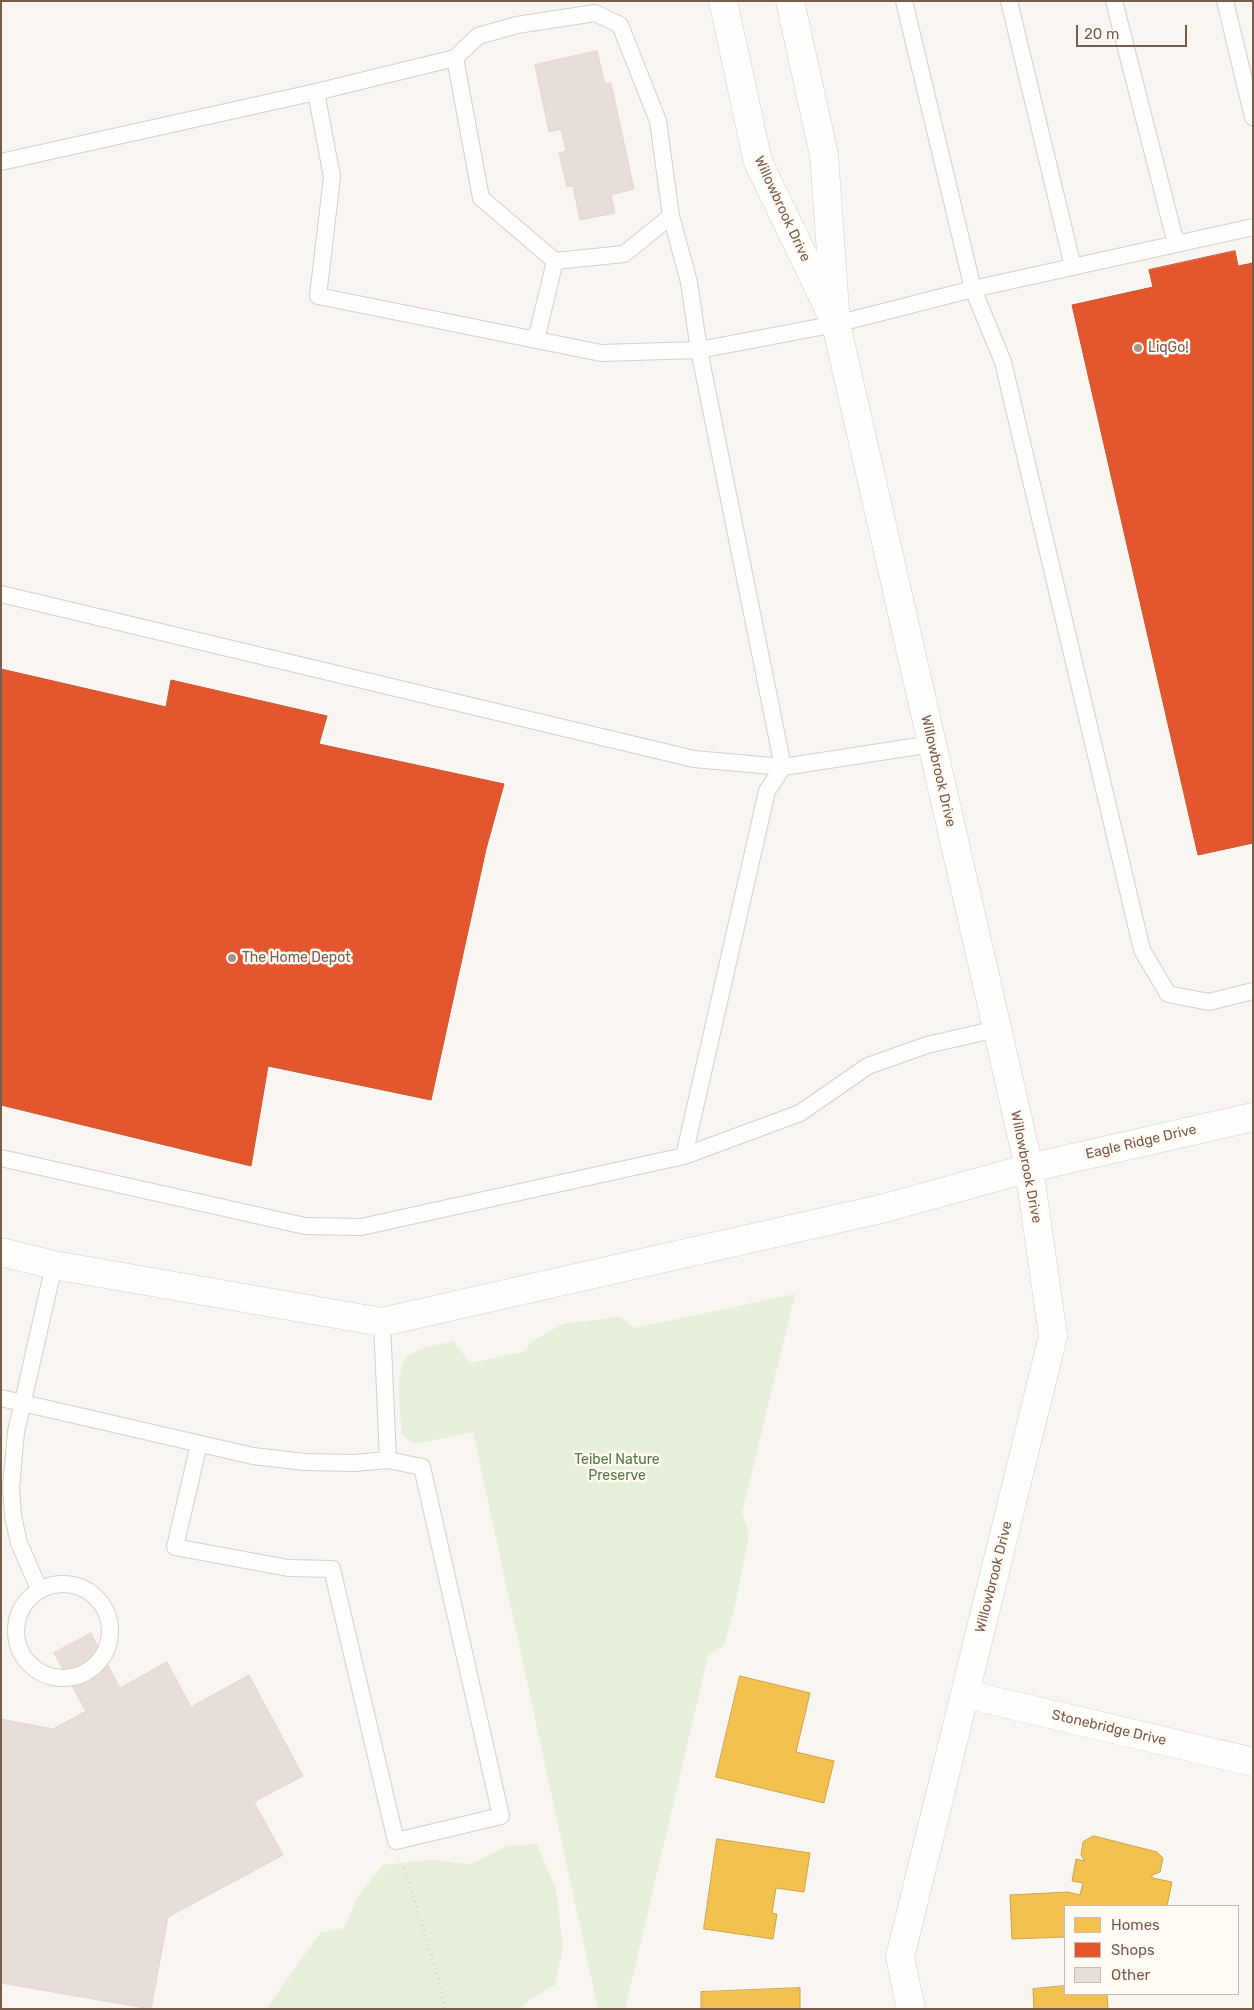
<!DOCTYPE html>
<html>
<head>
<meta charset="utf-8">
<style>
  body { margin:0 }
  #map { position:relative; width:1254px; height:2010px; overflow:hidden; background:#f9f5f0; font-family:Rubik,sans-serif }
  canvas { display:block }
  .frame { position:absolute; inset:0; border:2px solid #7a5c4d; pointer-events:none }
  .legend { position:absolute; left:1064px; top:1905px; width:175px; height:90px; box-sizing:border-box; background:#fffaf3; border:1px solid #cabbb1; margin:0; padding:6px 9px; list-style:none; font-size:15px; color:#7a5c4d }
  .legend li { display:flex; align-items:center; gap:10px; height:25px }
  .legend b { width:25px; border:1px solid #cabbb1 }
  .scale { position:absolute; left:1076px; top:25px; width:111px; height:22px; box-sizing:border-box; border:2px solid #7a5c4d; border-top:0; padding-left:6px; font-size:15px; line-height:18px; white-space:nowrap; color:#7a5c4d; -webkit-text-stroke:4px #fffaf3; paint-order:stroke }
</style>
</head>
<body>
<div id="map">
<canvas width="1254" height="2010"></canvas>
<div class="frame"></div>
<ul class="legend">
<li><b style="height:14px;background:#f2c14e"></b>Homes</li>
<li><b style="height:14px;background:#e4572e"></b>Shops</li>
<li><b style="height:14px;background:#e6ded7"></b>Other</li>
</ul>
<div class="scale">20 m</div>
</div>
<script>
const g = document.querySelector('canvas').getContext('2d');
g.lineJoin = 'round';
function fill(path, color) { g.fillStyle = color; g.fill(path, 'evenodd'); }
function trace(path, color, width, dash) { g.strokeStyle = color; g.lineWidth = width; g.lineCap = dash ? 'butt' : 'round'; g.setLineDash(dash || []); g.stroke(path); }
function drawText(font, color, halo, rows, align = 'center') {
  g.font = font + ' Rubik,sans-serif'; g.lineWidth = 5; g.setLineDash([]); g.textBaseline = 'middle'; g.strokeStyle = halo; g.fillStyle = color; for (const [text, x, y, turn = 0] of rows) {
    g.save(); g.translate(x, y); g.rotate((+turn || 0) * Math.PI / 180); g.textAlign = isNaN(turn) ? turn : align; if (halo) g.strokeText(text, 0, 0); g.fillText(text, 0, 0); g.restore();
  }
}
fill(new Path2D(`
  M795 1294 742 1513 749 1534 736 1602 724 1645 708 1656 625 2009H598L473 1432 422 1443 411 1442 402 1434C401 1417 394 1371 406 1358 416 1347 439 1345 453 1341L470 1363 527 1351 529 1343 563 1324 620 1317 635 1328Z
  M537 1844 556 1890 563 1948 555 1985 532 1998 519 2009H266L320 1933 344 1928 358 1896 383 1865 431 1860 471 1864 507 1846Z`), '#e7f0db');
const homes = new Path2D(`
  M740 1676 810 1693 796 1752 834 1761 824 1803 716 1777Z
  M1094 1836 1157 1852 1163 1858 1160 1872 1152 1875V1878L1172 1882 1167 1906H1065V1937L1012 1939 1010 1895 1068 1892 1080 1895 1083 1883 1072 1881 1076 1859 1085 1861 1081 1855 1083 1842Z
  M717 1839 810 1853 804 1892 776 1888 772 1913 777 1914 773 1939 704 1929Z
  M1065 1986V1994H1107L1108 2009H1034L1033 1989Z
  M800 1988V2009H701V1992Z`);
fill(homes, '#f2c14e');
trace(homes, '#cea34e', 1);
const shops = new Path2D(`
  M1235 251 1238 266 1253 263V843L1198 855 1072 305 1153 287 1149 270Z
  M1 669 166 707 171 680 327 716 319 744 504 784 486 849 431 1100 268 1066 251 1166 1 1105Z`);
fill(shops, '#e4572e');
trace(shops, '#c45837', 1);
const building = new Path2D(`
  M597 51 605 84 611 83 634 189 611 195 615 213 580 220 573 186 567 187 559 153 566 151 561 129 549 132 535 65Z
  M91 1633 120 1688 167 1662 191 1707 249 1675 303 1776 254 1802 283 1855 168 1917 151 2009 1 1983V1719L53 1729 86 1711 54 1653Z`);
fill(building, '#e6ded7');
trace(building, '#e2d8d2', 1);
const service = new Path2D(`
  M904 1 973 289 1003 362 1142 950 1168 994 1209 1002 1253 991
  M1009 1 1073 267
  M1114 1 1176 244
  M1225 1 1253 117
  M455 58 481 198 555 261
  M316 92 455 58 478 36 517 25 595 13 620 25 658 121 671 216
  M1 162 316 92 332 177 318 296 601 353 699 350 836 324 973 289 1253 227
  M1 594 694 759 783 767 699 350 689 282 671 216 624 254 555 261 536 340
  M932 744 783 767 767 791 684 1156 800 1113 868 1066 927 1045 997 1029
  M1 1158 305 1226 361 1227 684 1156
  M1 1398 253 1456 305 1462 354 1463 388 1460
  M199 1444 175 1547 288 1568 332 1569 396 1841 501 1816 422 1467 388 1460 382 1322
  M16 1631a47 47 0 1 1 94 0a47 47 0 1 1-94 0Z
  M39 1589 19 1543 13 1516 11 1488 16 1432 54 1265`);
const minor = new Path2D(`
  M723 1 758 162 830 311
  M790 1 824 155 836 324 1029 1168 1053 1336 900 1957 911 2009
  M1029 1168 1253 1117
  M965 1694 1253 1762`);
const tertiary = new Path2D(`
  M1 1252 54 1265 382 1322 885 1208 1029 1168`);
trace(service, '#d7d1cb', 18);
trace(minor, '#d7d1cb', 29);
trace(tertiary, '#d7d1cb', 29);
trace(new Path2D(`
  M404 1868 438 1976 445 2009`), '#dcd5d0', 3, [1, 4]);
trace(service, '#fefefd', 16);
trace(minor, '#fefefd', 28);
trace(tertiary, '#fefefd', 28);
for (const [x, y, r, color] of [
  [1138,348,5,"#a69286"],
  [232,958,5,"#a69286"]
]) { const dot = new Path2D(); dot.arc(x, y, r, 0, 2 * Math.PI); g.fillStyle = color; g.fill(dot); trace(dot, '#fffaf3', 2); }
drawText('14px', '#7a5c4d', '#fffaf3', [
  ["Willowbrook Drive",782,209,65],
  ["Willowbrook Drive",938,771,77],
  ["Eagle Ridge Drive",1141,1142,-13],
  ["Willowbrook Drive",1026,1167,79],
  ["Willowbrook Drive",994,1577,-76],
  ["Stonebridge Drive",1109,1728,13]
]);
drawText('14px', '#7a5c4d', '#fffaf3', [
  ["LiqGo!",1148,348],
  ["The Home Depot",242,958]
], 'left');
drawText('14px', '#537a41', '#fffaf3', [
  ["Teibel Nature",617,1460],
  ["Preserve",617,1476]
]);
</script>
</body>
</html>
